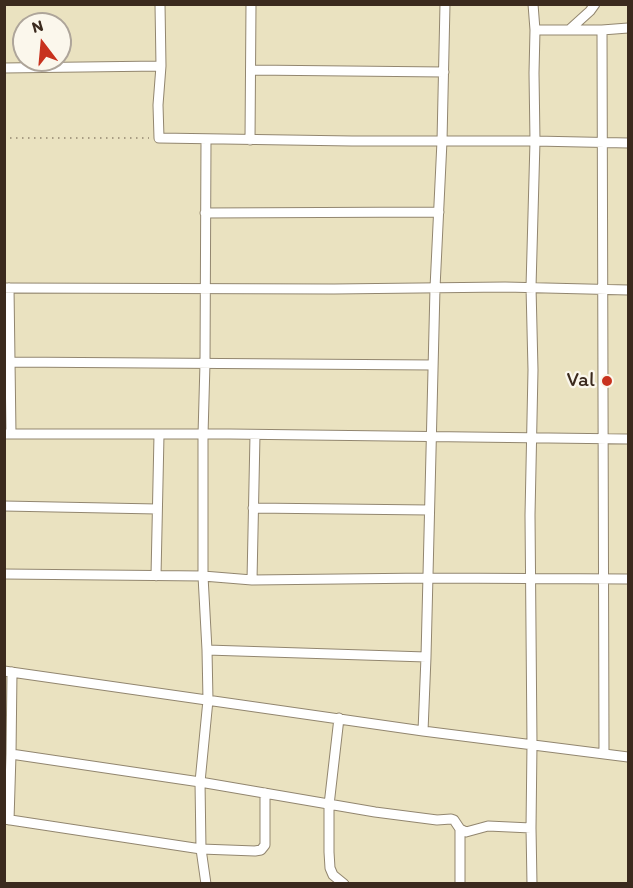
<!DOCTYPE html>
<html>
<head>
<meta charset="utf-8">
<style>
  body { margin:0 }
  #map { position:relative; width:633px; height:888px; overflow:hidden; background:#eae2c0; font-family:Itim,sans-serif }
  canvas { display:block }
  .frame { position:absolute; inset:0; border:6px solid #3b2a1e; pointer-events:none }
  .north { position:absolute; left:12px; top:12px; width:60px; height:60px; box-sizing:border-box; background:#fbf7ec; border:2px solid #aea59a; border-radius:50%; rotate:344deg; font-size:16px; font-weight:700; line-height:24px; text-align:center; color:#3b2a1e }
  .north::after { content:''; display:block; margin:auto; width:21px; height:27px; background:#c8321e; clip-path:polygon(50% 0,100% 100%,50% 72%,0 100%) }
</style>
</head>
<body>
<div id="map">
<canvas width="633" height="888"></canvas>
<div class="frame"></div>
<div class="north">N</div>
</div>
<script>
const g = document.querySelector('canvas').getContext('2d');
g.lineJoin = 'round';
function trace(path, color, width, dash) { g.strokeStyle = color; g.lineWidth = width; g.lineCap = dash ? 'butt' : 'round'; g.setLineDash(dash || []); g.stroke(path); }
function drawText(font, color, halo, rows, align = 'center') {
  g.font = font + ' Itim,sans-serif'; g.lineWidth = 4.5; g.setLineDash([]); g.textBaseline = 'middle'; g.strokeStyle = halo; g.fillStyle = color; for (const [text, x, y, turn = 0] of rows) {
    g.save(); g.translate(x, y); g.rotate((+turn || 0) * Math.PI / 180); g.textAlign = isNaN(turn) ? turn : align; if (halo) g.strokeText(text, 0, 0); g.fillText(text, 0, 0); g.restore();
  }
}
const minor = new Path2D(`
  M160 4 161 66 158 105 159 138 352 141H535L628 143
  M535 30H602L628 28
  M569 30 590 11 595 4
  M602 30 604 754
  M4 68 161 66
  M251 70 444 72
  M250 140 251 4
  M205 213 439 212
  M4 288 334 289 505 287 628 290
  M9 288 11 434
  M10 362 433 365
  M4 434H230L628 439
  M4 506 157 509
  M253 508 429 510
  M4 574 203 576 252 580 428 578 628 579
  M156 576 159 435
  M252 580 255 435
  M207 650 426 657
  M4 671 423 731 628 757
  M339 718 329 805V852L330 868 333 875 344 884
  M423 731 426 657 435 288 442 141 445 4
  M11 754 12 672
  M4 819 201 849 255 851 261 850 265 845V793
  M9 820 11 754 200 782 375 812 437 820 451 819 454 820 460 829 466 832 488 826 531 828
  M460 829V884
  M206 884 201 849 200 782 208 700 207 650 203 576V435L205 363 206 140
  M532 884 531 828 532 744 530 515 533 370 531 287 535 141 534 73 535 30 533 4`);
trace(minor, '#92866f', 11);
trace(new Path2D(`
  M4 138H149`), '#92866f', 1.5, [1.5, 4.5]);
trace(minor, '#fff', 9);
for (const [x, y, r, color] of [
  [607,381,6,"#c8321e"]
]) { const dot = new Path2D(); dot.arc(x, y, r, 0, 2 * Math.PI); g.fillStyle = color; g.fill(dot); trace(dot, '#fbf7ec', 2); }
drawText('21px', '#3b2a1e', '#fbf7ec', [
  ["Val",595,381]
], 'right');
</script>
</body>
</html>
